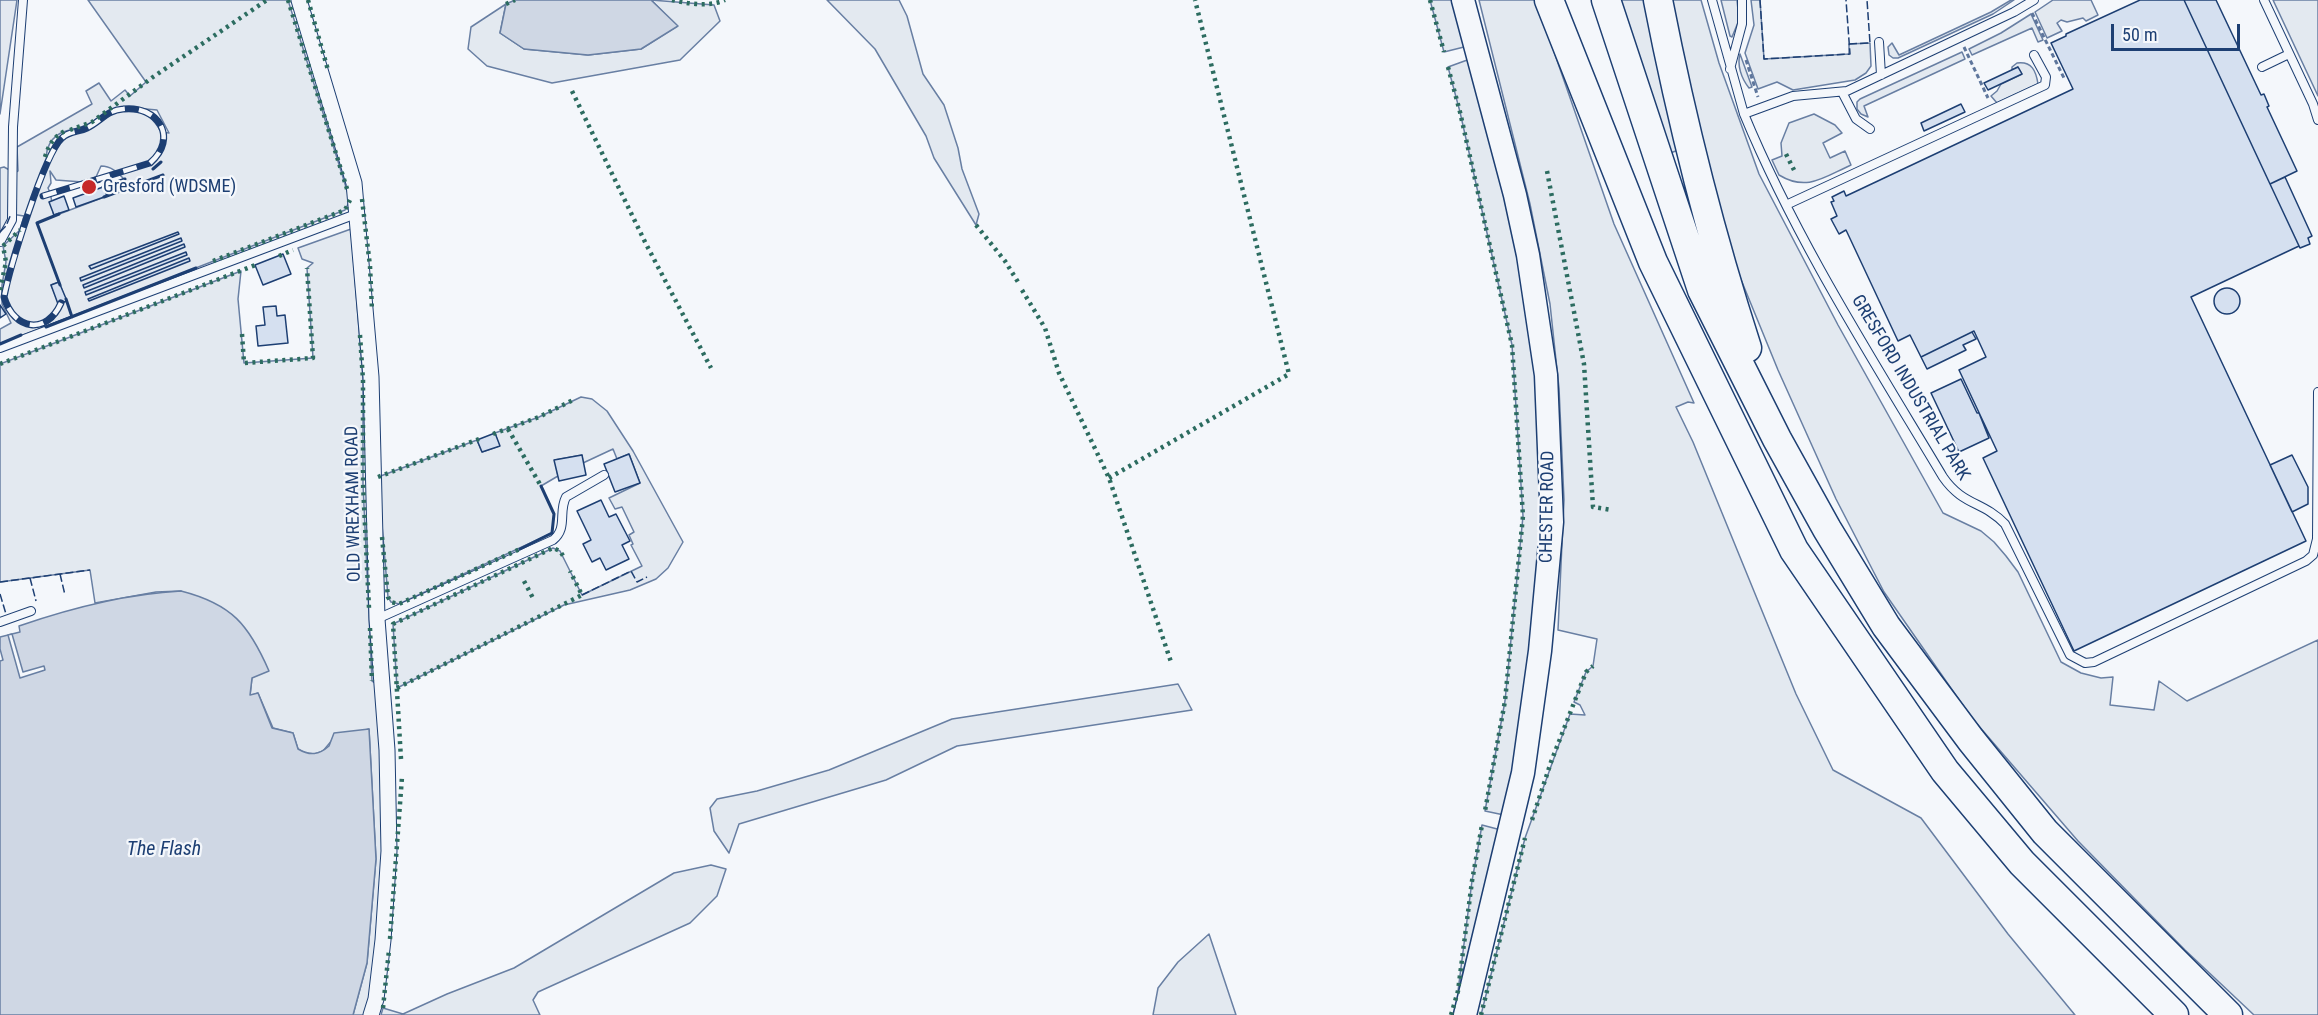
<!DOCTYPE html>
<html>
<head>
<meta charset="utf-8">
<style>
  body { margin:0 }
  #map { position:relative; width:2318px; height:1015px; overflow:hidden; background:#f4f7fb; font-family:"Roboto Condensed",sans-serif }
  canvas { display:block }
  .scale { position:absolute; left:2111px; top:24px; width:129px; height:27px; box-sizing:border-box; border:3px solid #1d3f73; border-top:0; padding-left:8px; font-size:18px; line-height:21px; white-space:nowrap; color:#1d3f73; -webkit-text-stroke:4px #f4f7fb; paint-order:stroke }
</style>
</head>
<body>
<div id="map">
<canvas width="2318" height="1015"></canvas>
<div class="scale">50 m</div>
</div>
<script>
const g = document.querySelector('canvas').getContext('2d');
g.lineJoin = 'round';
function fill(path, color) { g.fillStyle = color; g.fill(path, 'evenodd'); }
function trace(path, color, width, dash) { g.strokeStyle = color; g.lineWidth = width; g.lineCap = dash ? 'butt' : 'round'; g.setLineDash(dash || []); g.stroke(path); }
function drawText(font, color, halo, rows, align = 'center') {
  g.font = font + ' "Roboto Condensed",sans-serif'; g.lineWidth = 4.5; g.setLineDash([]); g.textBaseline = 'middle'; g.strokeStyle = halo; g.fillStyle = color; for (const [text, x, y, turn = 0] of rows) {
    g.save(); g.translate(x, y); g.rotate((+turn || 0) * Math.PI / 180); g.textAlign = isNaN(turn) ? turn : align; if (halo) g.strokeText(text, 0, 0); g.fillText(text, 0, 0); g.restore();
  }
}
const green = new Path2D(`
  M0 0H17L0 114Z
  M88 0H288L350 200 345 210 0 344V329L11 323 2 304V285L6 262 3 246 20 230 24 216 11 214 6 226 0 232V168L4 167 15 173 18 171 17 147 92 104 86 91 99 83 111 101 125 90 130 96 146 82ZM135 108 157 110 169 133 161 132C155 120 147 113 135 110ZM112 110 115 112 88 129 64 137 57 146 48 164C43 151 51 135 66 131 72 129 78 129 84 126 95 122 101 113 112 110ZM101 166C111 166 117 172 124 179L103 187 107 196 54 216C51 206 53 197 48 188L51 183 50 171 56 180 82 182 96 177ZM59 282 66 301 59 304 51 285Z
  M651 0 714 5 720 21 680 60 552 83 487 66 468 49 471 27 506 4 500 33 524 49 588 55 641 49 677 26Z
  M827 0H899L907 16 923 74 944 105 958 148 962 169 979 214 976 225 934 158 926 136 875 49Z
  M1430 0H1455L1468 46 1444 52Z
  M1479 0H1536L1614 224 1694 403 1688 402 1676 407 1693 442 1796 694 1833 770 1921 818 2008 934 2075 1015H1481L1525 838 1570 714 1585 715 1580 705 1574 702 1586 672 1593 666 1597 639 1558 630 1564 500 1559 388 1550 304 1530 204Z
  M1614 0H1647L1681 149 1665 155Z
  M1669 0H1701L1719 63 1759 174 1838 325 1943 513 1981 531 1994 542 2006 556 2018 572 2061 662 2081 673 2101 678 2113 677 2110 705 2154 710 2159 681 2187 701 2318 640V1015H2254L2185 950 2078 841 1971 717 1884 592 1836 499 1778 370 1733 260 1688 104Z
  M1721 0H1737L1739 20 1732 37 1730 36Z
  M1751 0H1760L1764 59 1849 54V44L1870 43 1871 66 1866 73 1855 80 1793 90 1777 82 1758 89 1745 53 1754 25Z
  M2011 0H2014L1993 14 1898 58H1893L1889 55 1888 47 1892 43 1899 55 1991 12Z
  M2053 0H2091L2098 15 2086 21 2083 18 2067 22 2061 20 2057 23 2062 31 2047 38 2035 12Z
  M2273 0H2318V96Z
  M2031 14 2043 40 2038 42 2032 28 1972 55 1969 49 2001 33Z
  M1962 52 1965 59 1864 106 1868 117 1861 114 1857 109V102L1860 99Z
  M1740 54 1752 87 1749 88C1741 78 1737 65 1740 54Z
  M1470 59C1494 156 1520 252 1533 351 1547 460 1542 586 1527 695 1522 735 1512 775 1504 815L1485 811 1505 701 1523 516 1512 345 1460 112 1448 67Z
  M2017 63C2032 61 2036 71 2038 84L1997 103 1991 96 1997 91 2001 84 2022 74 2018 67 2012 70V67Z
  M1814 114 1835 125 1842 133 1823 143 1830 158 1845 151 1851 165C1824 177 1807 192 1779 175L1772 160 1782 156 1781 143 1789 123Z
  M351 229 363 380V484L372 681 377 684 386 850 379 940 366 1015H353L367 963 376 859 369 729 333 739 323 751 315 754 305 753 298 749 293 733 273 728 258 693 250 696 252 678 181 591 156 592 95 603 90 570 0 582V364L241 271 238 299 244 363 313 358 307 268 313 263 302 259 298 248Z
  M581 397 592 399 607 411 633 451 683 542 668 568 656 579 630 590 564 605 397 688 393 624 553 548 560 551 582 595 642 566 631 545 633 544 629 535 634 532 622 507 615 509 609 498 640 483 629 454 617 459 613 449 583 463 582 455 555 460 558 476 541 486 554 514 552 533 399 604 391 602 388 597 378 477 477 440 482 452 499 446 495 433 539 417Z
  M1178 684 1192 710 957 746 886 780 739 824 729 853 714 831 710 808 717 799 757 791 829 770 952 719Z
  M1482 825 1501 830 1458 991 1472 881Z
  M711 865 726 869 717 896 690 923 538 992 533 1000 540 1015H381L383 1008 403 1014 447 994 514 968 674 873Z
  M1209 934 1236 1015H1153L1158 988 1178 962Z`);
fill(green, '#e3e9f0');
trace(green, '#687fa3', 1.5);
const water = new Path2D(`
  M515 0H651L678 26 641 49 588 55 524 49 500 33 506 4Z
  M181 591C232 604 249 625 269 671L252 678 250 695 258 693 272 728 293 733 298 749C310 756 319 755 329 746L334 733 369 729 376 859 367 963 353 1015H0V661L3 660 0 649V637L20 632 19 626C71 608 126 594 181 591Z`);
fill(water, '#cfd7e4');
trace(water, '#687fa3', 1.5);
const pier = new Path2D(`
  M12 634 23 672 44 666 45 670 20 678 8 635Z`);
fill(pier, '#f4f7fb');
trace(pier, '#687fa3', 1.5);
const building = new Path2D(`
  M2140 0H2184L2299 246 2191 297 2306 541 2074 651 1983 458 1997 451 1959 370 1986 357 1974 331 1921 357 1910 335 1898 341 1846 230 1839 234 1831 219 1837 216 1831 202 1834 201 1832 197 1844 191 1846 196 2073 89 2051 43 2066 36V34Z
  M2184 0H2216L2261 95 2264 94 2269 106 2267 107 2297 171 2270 184Z
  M2018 67 2022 74 1988 90 1984 83Z
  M1961 104 1965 112 1924 131 1921 123Z
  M2285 177 2312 236 2308 238 2310 244 2300 248 2270 184Z
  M98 178 100 182 84 186 82 182Z
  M103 187 107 196 76 207 73 198Z
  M64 196 69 210 54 215 49 202Z
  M178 232 179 234 91 269 89 266Z
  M181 238 182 241 81 281 80 278Z
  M184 244 185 247 84 288 83 285Z
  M186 252 187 255 86 295 85 292Z
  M283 254 291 274 263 285 255 265Z
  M189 258 190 261 89 301 88 299Z
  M59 282 67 301 58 304 51 285Z
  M2214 301a13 13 0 1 1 26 0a13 13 0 1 1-26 0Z
  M0 305 6 314 0 318Z
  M276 306 277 316 285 315 288 343 258 346 256 326 265 325 263 307Z
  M1972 332 1976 339 1963 345 1966 350 1927 369 1921 357Z
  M1961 379 1977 413H1979L1989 438 1959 452 1931 393Z
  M495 433 500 446 482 452 477 440Z
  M629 454 640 483 615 492 604 464Z
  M582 455 586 475 559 481 554 460Z
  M2292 455 2308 487V504L2292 512 2270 465Z
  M601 500 609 517 616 514 630 541 622 545 629 559 606 570 600 558 592 562 583 544 591 540 577 511Z`);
fill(building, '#d5e0f0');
trace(building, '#1d3f73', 1.5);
const lane = new Path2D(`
  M1712 0 1744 114
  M2034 0 2014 12 1847 91 1793 96 1744 114C1796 240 1873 360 1943 477 1963 506 1983 501 2005 524L2070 655 2085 663 2094 662 2306 561 2313 555 2317 539 2318 392
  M2264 0 2313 104 2318 120
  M1879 42 1881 75
  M2262 67 2289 54
  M1730 69 1742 24V0
  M1842 92 1856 119 1870 129
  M1786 205 2045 85 2046 77 2034 55
  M0 242 12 220 13 127 23 0
  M0 348 356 214
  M377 619 553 540C568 528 558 512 566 497L604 475
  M0 622 31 611`);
const street = new Path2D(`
  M299 0 354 183 371 377 377 619 387 750 389 851 383 940 376 999 371 1015`);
const secondary = new Path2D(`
  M1463 0 1515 195 1528 255 1546 375 1552 522 1540 651 1523 773 1465 1015`);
const highway = new Path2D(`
  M1549 0 1653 262 1794 550 1945 771 2022 863 2174 1015
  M1606 0 1702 290 1777 439 1827 529 1886 626 1971 740 2045 832 2228 1015
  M1658 0C1681 118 1710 234 1747 348`);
trace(lane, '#1d3f73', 10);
trace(street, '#1d3f73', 17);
trace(secondary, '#1d3f73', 25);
trace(highway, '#1d3f73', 31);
trace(new Path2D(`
  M2032 13 2064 78
  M1964 47 1988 98
  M1746 60 1758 97`), '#5e769c', 3, [4.5, 3]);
trace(lane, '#f4f7fb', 8);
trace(street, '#f4f7fb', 15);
trace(secondary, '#f4f7fb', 22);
trace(highway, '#f4f7fb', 28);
const rail = new Path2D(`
  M43 196 150 163C179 138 158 105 123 109 107 110 100 122 87 128 79 132 69 131 62 138 44 154 9 270 4 297 14 331 47 335 61 303`);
trace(rail, '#1d3f73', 7);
trace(rail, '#f4f7fb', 4.5, [14]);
trace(new Path2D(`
  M288 0 348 192
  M308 0 328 70
  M672 0C689 4 709 7 725 0
  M1430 0 1444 52
  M506 4 515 0
  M1448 67 1460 112 1512 345 1523 516 1505 701 1485 811
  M572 91 646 244 711 368
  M70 130 92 122 153 77 267 0
  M1786 154 1795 172
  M45 157C49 144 54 136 67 130
  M1547 171 1584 364 1593 507 1612 510
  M362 199 370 266 372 310
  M976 225 1005 261 1018 282
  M279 256 293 250
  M213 261 345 210 350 200
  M0 290 6 262 3 246 20 230
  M1022 290 1045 328 1059 373 1109 478 1171 662
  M242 334 244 363 313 358 307 268
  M360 335 363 380V484L369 608
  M0 364 258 264
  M508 429 541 486
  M493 434 539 417 573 400
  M378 477 479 439
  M1109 478 1289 374 1195 0
  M382 537 388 597 391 602 399 604 520 549
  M524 581 534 600
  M370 628 372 681
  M397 688 582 595 570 571
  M401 759 393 624 553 548 560 551 565 559
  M1532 820 1551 762 1586 672 1593 666
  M390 939 402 777
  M383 1008 389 950
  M1451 1015 1458 991 1472 881 1482 825
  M1481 1015 1525 838`), '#2c6c60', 4.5, [3, 4.5]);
trace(new Path2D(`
  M1760 0 1764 59 1850 54 1846 0
  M1849 44 1870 43 1867 0
  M0 232 6 226 11 214
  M60 574 65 595
  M30 578 36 601
  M0 582 90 570
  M0 594 6 614
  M582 595 631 571 637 582 647 577`), '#1d3f73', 1.5, [8, 3]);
trace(new Path2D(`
  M153 169 161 162
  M103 187 125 179
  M104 197 163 175
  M59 214 37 223 60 285
  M66 299 72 317
  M46 327 196 268
  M0 344 21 335
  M520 549 552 533 554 514 541 486`), '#1d3f73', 3);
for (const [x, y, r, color] of [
  [89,187,8,"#c62828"]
]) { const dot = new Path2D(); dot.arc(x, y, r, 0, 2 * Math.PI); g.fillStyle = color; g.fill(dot); trace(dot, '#f4f7fb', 2); }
drawText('18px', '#1d3f73', '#f4f7fb', [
  ["Gresford (WDSME)",103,187]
], 'left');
drawText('18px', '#1d3f73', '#f4f7fb', [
  ["GRESFORD INDUSTRIAL PARK",1910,388,59],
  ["OLD WREXHAM ROAD",354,504,-91],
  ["CHESTER ROAD",1548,507,-89]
]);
drawText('italic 20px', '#1d3f73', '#f4f7fb', [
  ["The Flash",164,850]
]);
</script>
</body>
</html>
